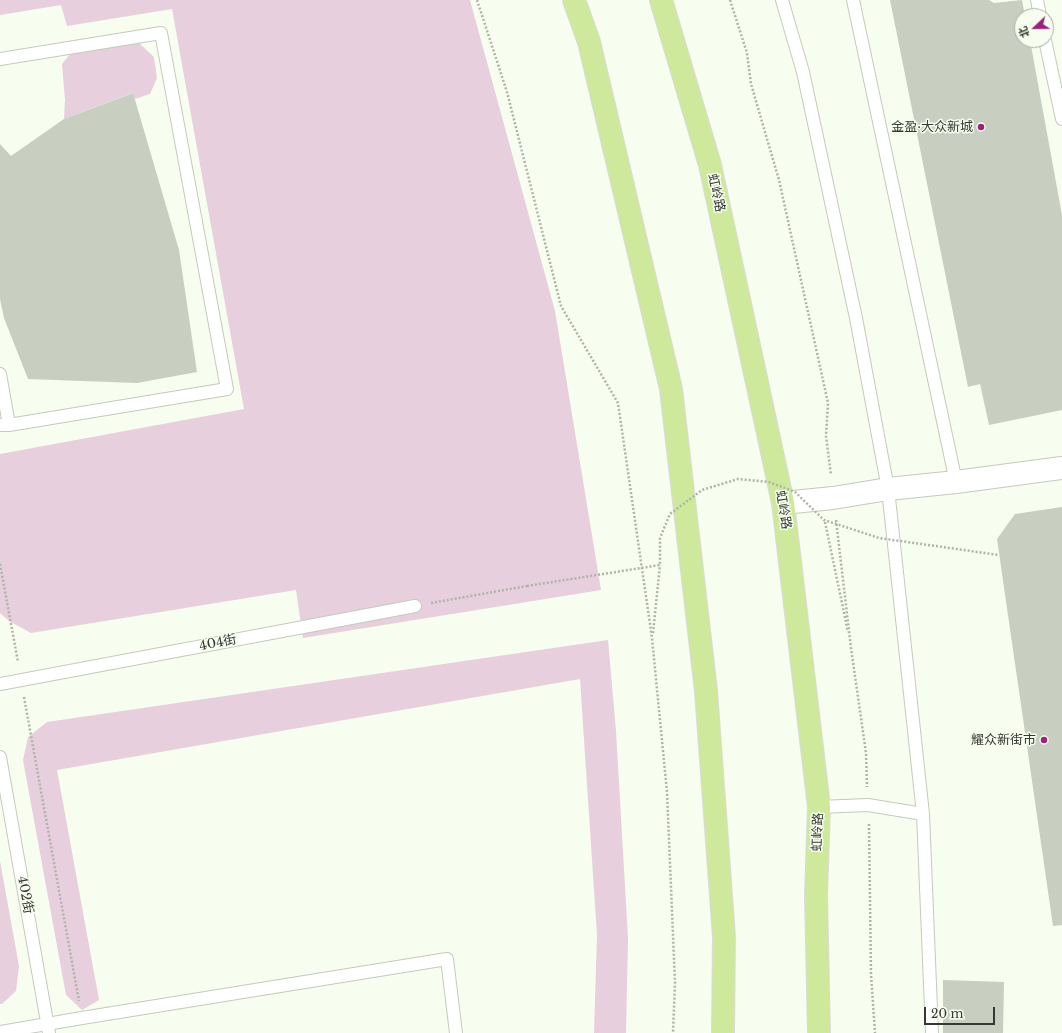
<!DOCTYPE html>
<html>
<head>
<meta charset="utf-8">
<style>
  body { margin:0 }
  #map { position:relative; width:1062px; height:1033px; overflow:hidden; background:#f7fdef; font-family:"Libre Baskerville","Noto Sans SC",serif }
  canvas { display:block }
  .north { position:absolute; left:1014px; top:8px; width:40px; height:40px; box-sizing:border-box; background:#f7fdef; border:1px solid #a9aea3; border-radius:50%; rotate:248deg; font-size:11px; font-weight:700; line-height:16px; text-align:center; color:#353732 }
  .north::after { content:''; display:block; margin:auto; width:14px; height:18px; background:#9c227a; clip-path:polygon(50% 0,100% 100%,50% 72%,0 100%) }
  .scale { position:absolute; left:924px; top:1007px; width:71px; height:18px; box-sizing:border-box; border:2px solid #353732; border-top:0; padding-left:5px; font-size:12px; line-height:14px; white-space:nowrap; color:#353732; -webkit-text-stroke:3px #f7fdef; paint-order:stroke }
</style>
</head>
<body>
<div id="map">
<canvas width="1062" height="1033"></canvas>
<div class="north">北</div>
<div class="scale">20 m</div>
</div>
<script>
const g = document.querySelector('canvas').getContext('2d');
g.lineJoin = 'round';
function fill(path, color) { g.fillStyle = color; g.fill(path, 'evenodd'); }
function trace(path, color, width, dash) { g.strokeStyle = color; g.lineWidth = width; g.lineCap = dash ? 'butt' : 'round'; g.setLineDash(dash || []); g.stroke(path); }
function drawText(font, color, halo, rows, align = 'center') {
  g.font = font + ' "Libre Baskerville","Noto Sans SC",serif'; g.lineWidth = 3; g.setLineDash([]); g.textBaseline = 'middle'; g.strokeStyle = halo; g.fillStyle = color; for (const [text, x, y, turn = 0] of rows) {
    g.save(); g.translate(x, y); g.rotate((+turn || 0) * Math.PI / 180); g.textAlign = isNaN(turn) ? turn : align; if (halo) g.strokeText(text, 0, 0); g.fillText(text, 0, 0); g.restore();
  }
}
fill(new Path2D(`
  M0 0H470L555 311 601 590 303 638 296 590 31 633 9 621 0 613V454L244 409 172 9 67 26 61 5 0 15Z
  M119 39 139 43 154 57 157 78 150 94 135 99 132 93 64 119 65 100 62 64 75 48Z
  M608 640 616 731 628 938 626 1033H594L597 935 580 679 57 770 99 1000 82 1010 66 995 23 760 28 737 47 722Z
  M0 861 19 966 16 991 2 1004H0Z`), '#e7cfdd');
fill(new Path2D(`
  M890 0H989L994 3 1022 0 1025 16H1022V40H1030L1062 215V410L989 425 980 384 968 387Z
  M133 93 179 250 197 372 137 383 28 379 4 318 0 299V144L11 156 64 119Z
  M1062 507V925L1053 926 997 539 1015 514Z
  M943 980 1004 982 1003 1033H943Z`), '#c8cec0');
const lane = new Path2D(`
  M782 0 803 72 856 318 888 489 923 814 932 1033
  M853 0 956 482
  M1037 0 1040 16
  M1045 40 1062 119
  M0 59 161 33 227 389 9 425H0
  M0 374 9 425
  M0 684 415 606
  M0 757 49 1033
  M819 807 868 805 923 814
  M0 1032 82 1018 447 959 456 1033`);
const street = new Path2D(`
  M783 503 833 498 888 489 956 482 1062 468`);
const primary = new Path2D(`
  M574 0 589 42 671 389 706 691 724 937 723 1033
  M661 0 710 165 783 503 819 807 816 895 819 1033`);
trace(lane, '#c4cabc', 14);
trace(street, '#c4cabc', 24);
trace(primary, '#dbdbda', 24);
trace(new Path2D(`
  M477 0 507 92 561 306 618 403 652 638 667 792 675 983 673 1033
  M730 0 747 53 751 84 779 180 828 403 826 436 831 475
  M836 520 851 648 866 753 867 787
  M825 522 848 632
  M0 564 18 662
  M431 603 527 586
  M653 633 660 565
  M24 697 79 1001
  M869 824 871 974 875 1033`), '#afb4a9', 2.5, [2, 2]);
trace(lane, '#fff', 12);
trace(street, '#fff', 22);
trace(primary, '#cee99b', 22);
trace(new Path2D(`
  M527 586 660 565V538L670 514 702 490 738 479 769 482 795 492 824 520 879 538 999 555`), '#afb4a9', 2.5, [2, 2]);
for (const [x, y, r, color] of [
  [981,127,4,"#9c227a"],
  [1044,740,4,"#9c227a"]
]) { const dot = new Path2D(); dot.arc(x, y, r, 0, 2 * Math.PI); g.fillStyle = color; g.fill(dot); trace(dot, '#f7fdef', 1.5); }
drawText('13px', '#353732', '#f7fdef', [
  ["金盈·大众新城",973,127],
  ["耀众新街市",1036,740]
], 'right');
drawText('13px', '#353732', '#f7fdef', [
  ["虹岭路",716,193,78],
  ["虹岭路",783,510,81],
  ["404街",218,643,-11],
  ["虹岭路",818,832,-88],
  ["402街",25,895,80]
]);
</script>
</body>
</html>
